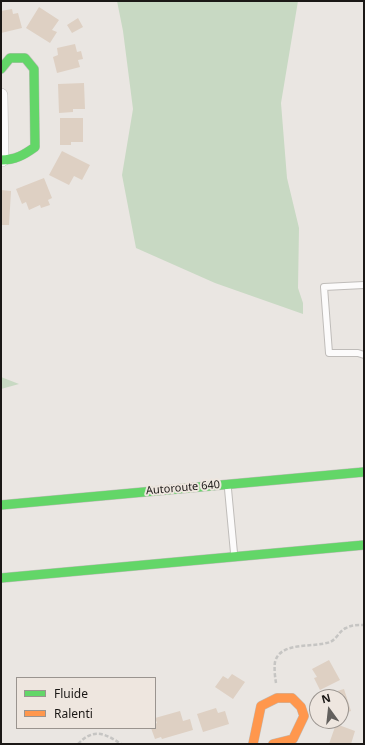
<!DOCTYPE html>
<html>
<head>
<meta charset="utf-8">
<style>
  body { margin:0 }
  #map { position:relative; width:365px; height:745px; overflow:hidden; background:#eae6e2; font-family:"Noto Sans",sans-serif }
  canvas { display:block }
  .frame { position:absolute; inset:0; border:2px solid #1b1816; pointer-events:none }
  .legend { position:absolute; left:16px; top:677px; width:140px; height:52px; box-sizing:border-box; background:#eee6df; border:1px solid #9a948f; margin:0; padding:5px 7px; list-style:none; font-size:12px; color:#1b1816 }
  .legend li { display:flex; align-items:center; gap:8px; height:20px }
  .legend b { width:20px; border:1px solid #9a948f }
  .north { position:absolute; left:309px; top:689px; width:40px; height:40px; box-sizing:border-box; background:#eee6df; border:1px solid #9a948f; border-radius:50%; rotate:345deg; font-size:11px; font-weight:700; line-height:16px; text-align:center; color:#1b1816 }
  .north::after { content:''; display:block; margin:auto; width:14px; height:18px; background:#63605d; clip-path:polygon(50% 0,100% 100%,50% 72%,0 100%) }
</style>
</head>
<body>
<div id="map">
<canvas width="365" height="745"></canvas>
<div class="frame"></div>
<ul class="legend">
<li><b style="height:5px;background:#63d668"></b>Fluide</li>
<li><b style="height:5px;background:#ff974d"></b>Ralenti</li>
</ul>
<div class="north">N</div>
</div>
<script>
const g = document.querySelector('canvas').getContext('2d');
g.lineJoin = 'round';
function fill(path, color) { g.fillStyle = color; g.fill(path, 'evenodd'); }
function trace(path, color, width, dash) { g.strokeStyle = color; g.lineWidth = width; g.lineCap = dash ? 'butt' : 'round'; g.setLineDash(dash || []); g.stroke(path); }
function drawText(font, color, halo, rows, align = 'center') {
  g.font = font + ' "Noto Sans",sans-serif'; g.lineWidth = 4; g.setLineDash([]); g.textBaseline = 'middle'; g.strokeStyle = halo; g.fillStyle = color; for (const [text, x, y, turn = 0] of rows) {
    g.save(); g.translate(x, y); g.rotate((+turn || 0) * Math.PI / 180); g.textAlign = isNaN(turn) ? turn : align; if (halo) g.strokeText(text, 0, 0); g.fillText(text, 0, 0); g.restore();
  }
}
fill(new Path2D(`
  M117 1H298L281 103 287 178 299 228 298 288 303 303V314L215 283 136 248 122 175 133 109 123 31Z
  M1 377 19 384 1 389Z`), '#c8d9c3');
fill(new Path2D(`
  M39 7 59 20 52 30 57 32 50 43 26 28Z
  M12 9 13 14 18 13 22 28 1 33V11Z
  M78 18 83 27 72 33 67 25Z
  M75 44 77 52 81 51 83 59 78 60 80 67 57 73 53 57 58 55 57 48Z
  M84 83 85 109H73V112L59 113 58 84Z
  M60 118H83V142H71V145H60Z
  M62 151 90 165 82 180 74 176 69 185 49 175Z
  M44 178 52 198 48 200 50 205 41 208 40 205 29 210 26 202 22 204 16 189Z
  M1 190 11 191 9 225H1Z
  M329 660 340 680 320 690 314 678 317 677 312 669Z
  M232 674 245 682 233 699 215 687 223 676 228 679Z
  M344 689 351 711 341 714V697H328L327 694Z
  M216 708 218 713 225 711 229 724 203 732 197 714Z
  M180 711 183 721 190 719 193 730 162 739 161 737 155 739 151 728H155V724L157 723 155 718Z
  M336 724 355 731 351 744H329Z`), '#ded0c3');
const lane = new Path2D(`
  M364 285 324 287 329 353H358L364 355
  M228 489 234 553`);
const street = new Path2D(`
  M1 95 2 160`);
const fast = new Path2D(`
  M1 69 10 58H25L34 69 35 147C24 155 15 160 1 160
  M1 505 364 472
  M1 578 364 545`);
const slow = new Path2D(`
  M253 744 261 706 277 698H292L301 707 304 716 293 739 273 744`);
trace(lane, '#bfbcb9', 8);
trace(street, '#bfbcb9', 14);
trace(fast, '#bfbcb9', 10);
trace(slow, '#bfbcb9', 10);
trace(new Path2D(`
  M276 683C275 677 274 669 275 662 280 641 314 648 330 642 337 639 339 631 346 628 351 625 358 625 364 625
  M78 744C93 728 105 733 121 744`), '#c6c5c3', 2.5, [4, 2]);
trace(lane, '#fcfbfb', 6);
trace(street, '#fcfbfb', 13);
trace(fast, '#63d668', 9);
trace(slow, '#ff974d', 9);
drawText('11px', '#1b1816', '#eee6df', [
  ["Autoroute 640",183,488,-5]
]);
</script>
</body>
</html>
